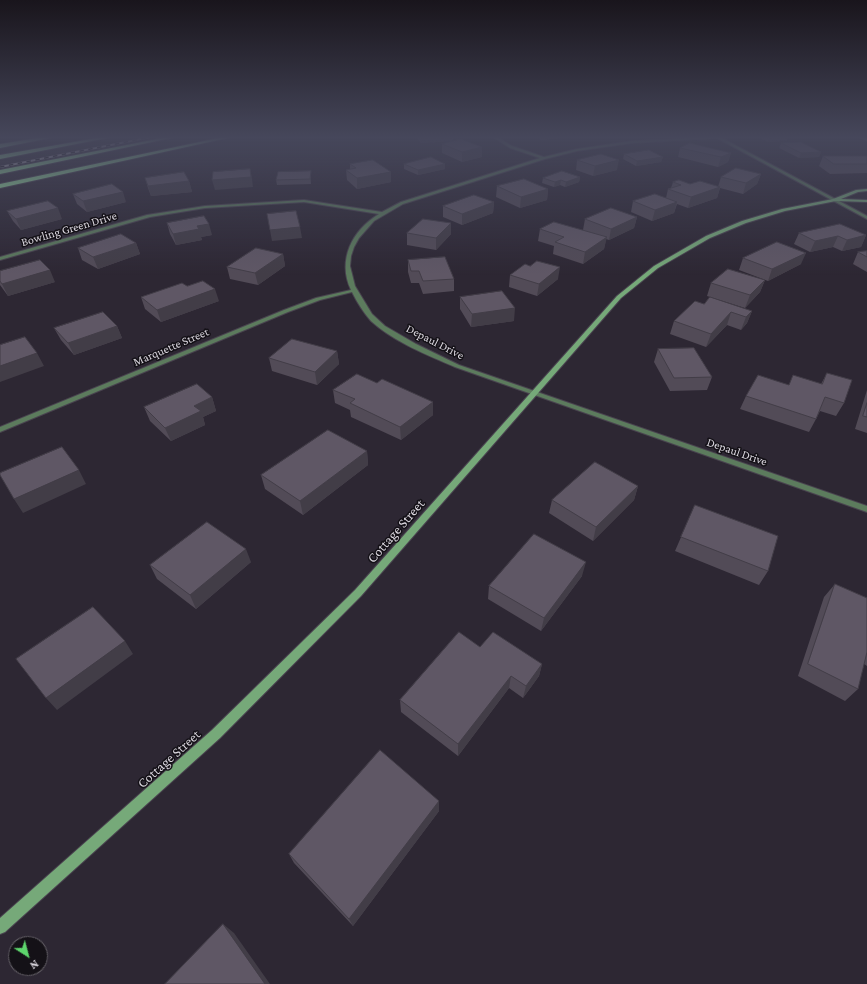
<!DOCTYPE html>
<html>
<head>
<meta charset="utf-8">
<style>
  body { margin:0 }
  #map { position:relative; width:867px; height:984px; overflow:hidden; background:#2d2733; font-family:"Crimson Pro",serif }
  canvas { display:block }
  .north { position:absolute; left:8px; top:936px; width:40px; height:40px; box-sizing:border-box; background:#141117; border:1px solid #646067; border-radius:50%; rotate:144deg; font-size:11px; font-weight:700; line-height:16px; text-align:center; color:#dbd7df }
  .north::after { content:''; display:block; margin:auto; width:14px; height:18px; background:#5dd56c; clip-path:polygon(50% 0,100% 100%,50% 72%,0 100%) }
</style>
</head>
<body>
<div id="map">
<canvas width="867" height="984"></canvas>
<div class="north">N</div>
</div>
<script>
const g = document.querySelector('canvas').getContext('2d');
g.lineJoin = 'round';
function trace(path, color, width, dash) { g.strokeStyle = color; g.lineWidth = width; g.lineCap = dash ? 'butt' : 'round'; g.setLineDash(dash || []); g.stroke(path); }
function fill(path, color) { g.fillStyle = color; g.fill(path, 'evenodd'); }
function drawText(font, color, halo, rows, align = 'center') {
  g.font = font + ' "Crimson Pro",serif'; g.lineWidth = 3; g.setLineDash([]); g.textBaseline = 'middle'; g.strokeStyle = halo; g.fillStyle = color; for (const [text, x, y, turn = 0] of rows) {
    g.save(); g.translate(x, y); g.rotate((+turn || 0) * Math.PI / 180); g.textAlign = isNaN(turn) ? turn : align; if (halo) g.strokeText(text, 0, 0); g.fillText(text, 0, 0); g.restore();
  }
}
const street = new Path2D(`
  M493 137H497L512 146 544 157 577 149 632 141 720 137 867 216V219L717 138 632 143 577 151 545 159 403 204 374 221 359 238 354 247 351 256 350 266 355 286 372 314 385 326 416 344 459 365 867 506V512L455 367C427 355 394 342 371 321 364 313 357 302 352 292L320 300 288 312 0 432V427L284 310 316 298 351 290C337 260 352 230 379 214L304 202 205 208 150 217 0 260V257L147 215 205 206 304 200 382 212 401 202 540 158 510 148Z`);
const secondary = new Path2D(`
  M859 137H863L867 139V141Z
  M867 189V191L858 192 841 199 867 200V202L836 201 785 211 746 223 710 238 658 268 621 298 361 596 220 738 5 932 0 934V918L212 730 355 590 617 296 654 266 706 236 742 221 782 209 833 199 856 190Z`);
const highway = new Path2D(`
  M44 137H55L0 148V144Z
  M102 137H112L0 159V155Z
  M167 137H176L0 174V170Z
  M223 137H232L0 188V184Z`);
trace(street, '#49434f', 2);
trace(secondary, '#49434f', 2);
trace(highway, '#49434f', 2);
fill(street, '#5c7b5d');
fill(secondary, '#76a979');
fill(highway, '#9deca2');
const rail = new Path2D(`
  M0 167 151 137`);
trace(rail, '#b0acb5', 2);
trace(rail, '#141117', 1.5, [4.5]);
fill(new Path2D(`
  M417 137H458V138H453L452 141 421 143 417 139Z
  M537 137H563V138L541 140Z
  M757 137H788L787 141 768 142Z
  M781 143 821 152 819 157 799 158 779 148Z
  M442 144 482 147V157L462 162 442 153Z
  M680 148 731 153 728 162 718 167 678 157Z
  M624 154 663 157 661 162 636 166 623 159Z
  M823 156H867V173L830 174 819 166Z
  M577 160 617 170 593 176 576 170Z
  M350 164 391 182 357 189 347 180 346 170 350 169Z
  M404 164H445V169L418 175 404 169Z
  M311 171V184L277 185 276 180Z
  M761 174 757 184 743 194 720 188 717 198 688 208 677 204 674 213 652 221 631 212 633 201 666 198 668 189 671 188 673 182 718 187 721 177Z
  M580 177 579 182 565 187 560 185 554 187 542 183 543 178Z
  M145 178 189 181 192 192 151 196 148 188Z
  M497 186 548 189 547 200 520 208 496 197Z
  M73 194 126 202 87 212 77 204Z
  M494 202 493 213 462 225 443 217V206Z
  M7 211 62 219 21 230 13 221Z
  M637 217 634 228 609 240 606 239 604 249 583 264 553 254 554 246 538 241 540 229 583 230 585 219Z
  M167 223 212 235 201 237 202 240 176 245 170 234Z
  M407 233 451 234 436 250 407 245Z
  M799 233 866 235 861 247 842 251 833 247 810 252 794 244Z
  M136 243 140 254 98 269 82 260 78 248Z
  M867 251V272L853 264 858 252Z
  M283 254 285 266 258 285 230 279 227 267Z
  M743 258 801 264 768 281 739 270Z
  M408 260 454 279V291L423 294 419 283H411L408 272Z
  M0 271 55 282 8 296 0 285Z
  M510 275 558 279 537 296 509 287Z
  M765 280 760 292 745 308 707 296 711 283Z
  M141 297 219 301 161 322 145 309Z
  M460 297 514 321 471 327 460 309Z
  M704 304 752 311 747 323 741 330 727 325 706 347 670 334 674 321Z
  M117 326 122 338 74 355 61 340 54 328Z
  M658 349 712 377 707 390 670 391 654 362Z
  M337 351 339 364 317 385 272 371 269 358Z
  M827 373 844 403 836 416 820 411 816 419 809 432 740 409 746 396 789 385 821 384Z
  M333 390 433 415 401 440 351 417 350 410 335 403Z
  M867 390V433L855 429Z
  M212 397 216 411 203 417 205 425 171 441 150 421 144 407Z
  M367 451 368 465 303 515 265 489 261 475Z
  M638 486 634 500 593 541 549 513 552 500Z
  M695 505 768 571 759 585 675 551Z
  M251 562 196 609 157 579 150 565Z
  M582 576 541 631 488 599 489 586Z
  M835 584 867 598V666L864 664 858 689 845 701 798 676 824 597Z
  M480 647 542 664 539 676 523 698 509 688 458 756 401 712 400 700Z
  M439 801V811L353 926 294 863 289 854Z`), '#524b57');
fill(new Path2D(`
  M421 137H458V138H453L452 141 421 143Z
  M542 137H563V138L541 140Z
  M769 137H788L787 141 768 142Z
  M482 147V157L462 162V152Z
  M821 152 819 157 799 158 801 153Z
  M731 153 728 162 718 167 721 157Z
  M663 157 661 162 636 166 637 161Z
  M619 160 617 170 593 176 595 166Z
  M445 164V169L418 175V170Z
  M250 169 252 179 253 187 215 190 212 180Z
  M311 171V184L310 179Z
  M391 172V182L357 189V178Z
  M761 174 757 184 743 194 746 183Z
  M580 177 579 182 565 187 566 182Z
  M561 180 560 185 554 187 555 182Z
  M189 181 192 192 151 196 148 186Z
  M720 187 717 198 688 208 691 197Z
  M548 189 547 200 520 208 521 197Z
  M123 192 126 202 87 212 83 201Z
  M494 202 493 213 462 225V214Z
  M677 202 674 213 652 221 655 210Z
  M58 208 62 219 21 230 16 219Z
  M637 217 634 228 609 240 611 229Z
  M451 223V234L436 250V238Z
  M209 224 212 235 201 237 202 240 176 245 173 234 197 226Z
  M300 227 302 238 272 241 270 230Z
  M866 235 861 247 842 251 847 240Z
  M838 236 833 247 810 252 815 241Z
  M607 237 604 249 583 264 585 252Z
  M136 243 140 254 98 269 93 257Z
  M806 253 801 264 768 281 772 269Z
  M283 254 285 266 258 285 255 273Z
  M560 267 558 279 537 296 539 284Z
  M50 270 55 282 8 296 2 284Z
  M765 280 760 292 745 308 750 295Z
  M215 289 219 301 161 322 157 310Z
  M515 308 514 321 471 327 472 314Z
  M752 311 747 323 741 330 746 317Z
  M731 312 727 325 706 347 711 334Z
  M117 326 122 338 74 355 68 343Z
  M337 351 339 364 317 385 315 372Z
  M37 353 44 366 0 382V366Z
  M212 397 216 411 203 417 205 425 171 441 165 428 194 406Z
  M433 402V415L401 440 400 427Z
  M367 451 368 465 303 515 300 501Z
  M79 470 86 484 23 513 14 499Z
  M638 486 634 500 593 541 596 527Z
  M246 549 251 562 196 609 190 595Z
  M586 562 582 576 541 631 544 618Z
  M125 641 133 654 57 710 46 698Z
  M542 664 539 676 523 698 526 686Z
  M511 676 509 688 458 756V744Z
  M439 801V811L353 926 349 919Z
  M223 924 234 933 270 984H265Z`), '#423d47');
const building = new Path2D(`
  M461 139 482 147 462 152 442 144Z
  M801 142 821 152 801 153 781 143Z
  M690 143 731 153 721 157 680 148Z
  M649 150 663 157 637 161 624 154Z
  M601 154 619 160 595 166 577 160Z
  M823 156H867V164H834Z
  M431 157 445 164 418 170 404 164Z
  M373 160 391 172 357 178 346 170 356 168 350 164Z
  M736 168 761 174 746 183 721 177Z
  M250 169 251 177 212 180 213 172Z
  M311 171 310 179 276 180 278 172Z
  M562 171 580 177 566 182 561 180 555 182 543 178Z
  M184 172 189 181 148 186 145 178Z
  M524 179 548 189 521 197 497 186Z
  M679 180 690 184 700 181 720 187 691 197 668 189 681 185 673 182Z
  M112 184 123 192 83 201 73 194Z
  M655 194 677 202 655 210 633 201Z
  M474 195 494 202 462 214 443 206Z
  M48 201 58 208 16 219 7 211Z
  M611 208 637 217 611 229 585 219Z
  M296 211 300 227 270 230 267 214Z
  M204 216 209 224 197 226 199 229 173 234 167 223Z
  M423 219 451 223 436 238 407 233Z
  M554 222 607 237 585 252 555 242 564 237 540 229Z
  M840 224 866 235 847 240 838 236 815 241 799 233Z
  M121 234 136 243 93 257 78 248Z
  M777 242 806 253 772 269 743 258Z
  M256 248 283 254 255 273 227 267Z
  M867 251V257L858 252Z
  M445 257 454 279 423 281 419 271H411L408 260Z
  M40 260 50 270 2 284 0 281V271Z
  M537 261 560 267 539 284 510 275 525 264 530 266Z
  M728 269 765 280 750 295 711 283Z
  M203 281 215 289 157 310 141 297 182 283 187 286Z
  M502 291 515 308 472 314 460 297Z
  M710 297 752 311 746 317 731 312 711 334 674 321 695 301 704 304Z
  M103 312 117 326 68 343 54 328Z
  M25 337 37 353 0 366V345Z
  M292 339 337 351 315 372 269 358Z
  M694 348 712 377 674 378 658 349Z
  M827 373 852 380 844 403 825 397 816 419 746 396 758 375 789 385 793 375 822 384Z
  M357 374 377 383 382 379 433 402 400 427 350 403 355 399 333 390Z
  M197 384 212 397 194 406 201 411 165 428 144 407Z
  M867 403V417L863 416Z
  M328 430 367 451 300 501 261 475Z
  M62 447 79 470 14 499 0 475V473Z
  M595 462 638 486 596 527 552 500Z
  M695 505 778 536 768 571 681 537Z
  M207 522 246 549 190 595 150 565Z
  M534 534 586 562 544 618 489 586Z
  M835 584 867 598V652L858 689 808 664Z
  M93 607 125 641 46 698 16 659Z
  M459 632 480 647 493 632 542 664 526 686 511 676 458 744 400 700Z
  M380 750 439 801 349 919 289 854Z
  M223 924 265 984H165Z`);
fill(building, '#5f5765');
trace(building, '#423d47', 1);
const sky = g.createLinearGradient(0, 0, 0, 275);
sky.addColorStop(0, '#19151c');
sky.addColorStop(0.5, '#46475b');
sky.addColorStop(1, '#46475b00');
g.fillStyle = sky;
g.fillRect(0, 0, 867, 275);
drawText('12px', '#dbd7df', '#141117', [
  ["Bowling Green Drive",69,229,-16],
  ["Depaul Drive",435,342,27],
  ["Marquette Street",171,347,-23],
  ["Depaul Drive",737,452,19]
]);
drawText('14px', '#dbd7df', '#141117', [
  ["Cottage Street",396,531,-49],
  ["Cottage Street",169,759,-42]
]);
</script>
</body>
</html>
